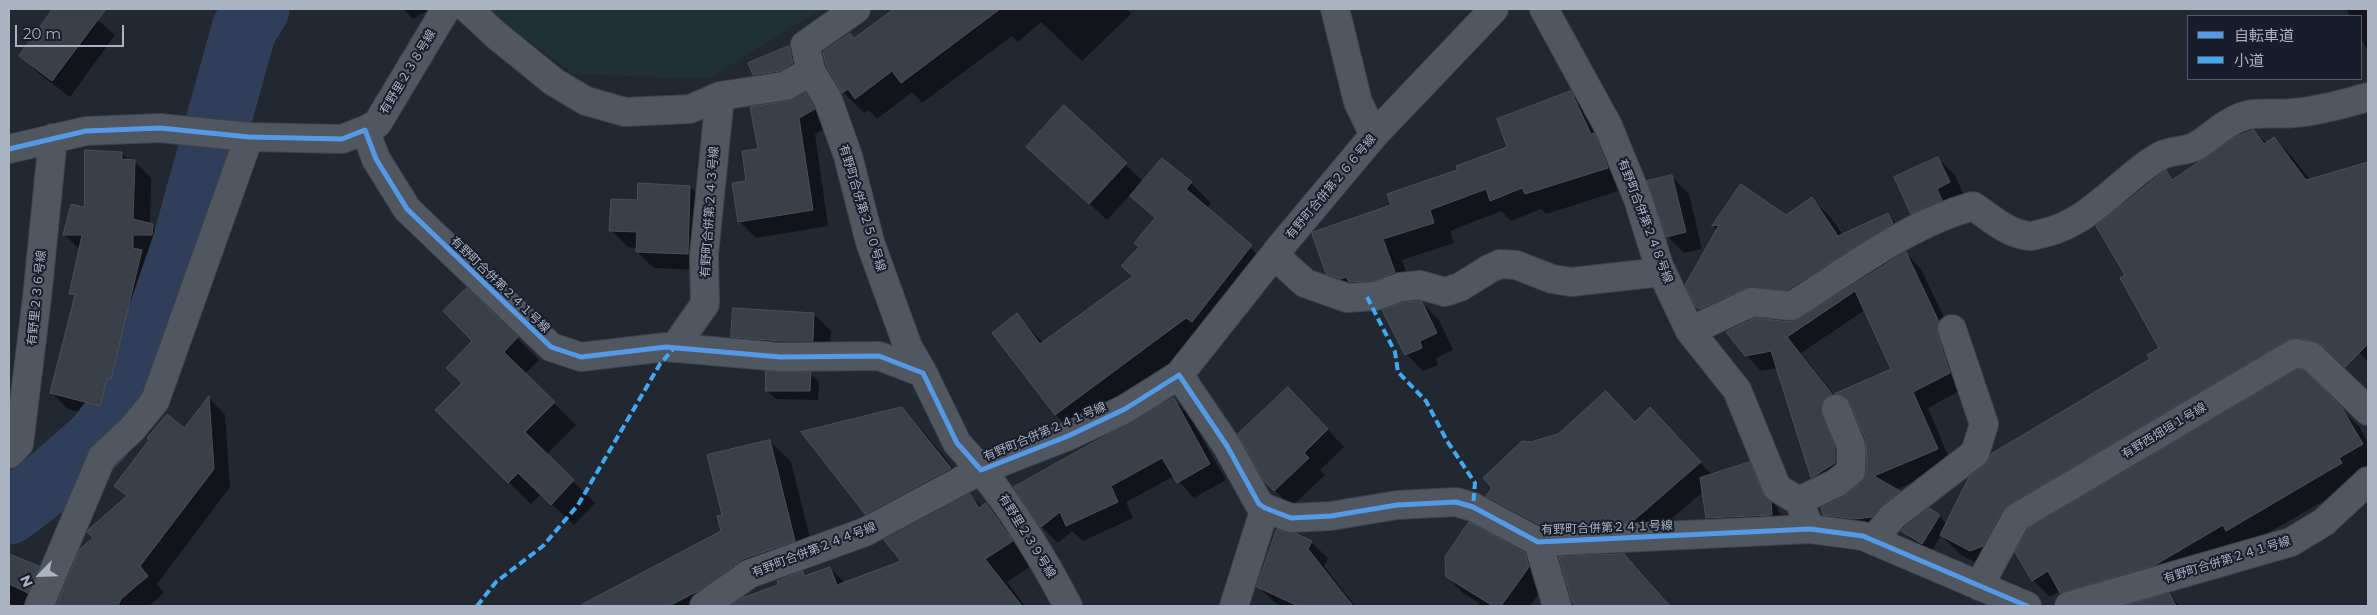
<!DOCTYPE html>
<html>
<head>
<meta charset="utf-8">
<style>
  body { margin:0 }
  #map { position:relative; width:2377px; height:615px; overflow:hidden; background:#232730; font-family:Montserrat,"Noto Sans JP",sans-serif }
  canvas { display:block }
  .frame { position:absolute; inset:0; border:10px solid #abb2c3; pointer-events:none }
  .legend { position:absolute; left:2187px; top:15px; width:175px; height:65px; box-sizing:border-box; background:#171d2a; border:1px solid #525967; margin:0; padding:6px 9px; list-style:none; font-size:15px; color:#abb2c3 }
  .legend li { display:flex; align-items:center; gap:10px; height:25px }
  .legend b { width:25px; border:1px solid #525967 }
  .north { position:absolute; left:15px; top:550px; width:50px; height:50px; -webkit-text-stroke:4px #171d2a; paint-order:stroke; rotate:246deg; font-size:14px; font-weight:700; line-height:20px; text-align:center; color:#abb2c3 }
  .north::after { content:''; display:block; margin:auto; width:18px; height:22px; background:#abb2c3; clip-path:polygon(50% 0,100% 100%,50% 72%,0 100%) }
  .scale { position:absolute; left:15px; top:25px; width:109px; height:22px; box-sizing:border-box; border:2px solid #abb2c3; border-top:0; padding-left:6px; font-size:15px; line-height:18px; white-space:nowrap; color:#abb2c3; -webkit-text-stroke:4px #171d2a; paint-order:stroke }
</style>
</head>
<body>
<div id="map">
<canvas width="2377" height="615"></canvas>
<div class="frame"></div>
<ul class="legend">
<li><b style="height:6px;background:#5399e6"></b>自転車道</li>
<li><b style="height:6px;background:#3fa9f5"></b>小道</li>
</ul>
<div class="north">N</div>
<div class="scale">20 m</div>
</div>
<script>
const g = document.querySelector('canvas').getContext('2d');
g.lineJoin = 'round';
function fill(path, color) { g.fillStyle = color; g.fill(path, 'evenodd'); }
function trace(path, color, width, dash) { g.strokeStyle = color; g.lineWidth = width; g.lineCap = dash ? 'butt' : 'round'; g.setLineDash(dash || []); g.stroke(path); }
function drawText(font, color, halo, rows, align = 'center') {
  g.font = font + ' Montserrat,"Noto Sans JP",sans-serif'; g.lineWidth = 4; g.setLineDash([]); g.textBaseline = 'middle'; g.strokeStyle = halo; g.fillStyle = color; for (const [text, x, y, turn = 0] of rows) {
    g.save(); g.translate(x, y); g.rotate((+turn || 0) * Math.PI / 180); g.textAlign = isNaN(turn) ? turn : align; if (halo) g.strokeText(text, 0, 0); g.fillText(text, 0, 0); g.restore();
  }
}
fill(new Path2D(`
  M485 9H821L708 79 574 74Z`), '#203135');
fill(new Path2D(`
  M55 9H85L115 35 70 97 37 72 20 55Z
  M403 9H430L413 19Z
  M896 9H1127L1131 14 1082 61 1041 22 1018 42 1012 36 922 103 912 92 877 119 869 110 864 113 843 92 854 39Z
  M2346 9H2368V52L2361 38V16H2350Z
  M789 48 797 56 801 72 763 83 755 74Z
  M1571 93 1591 113 1628 188 1546 214 1541 209 1511 221 1501 211 1450 231 1454 243 1402 260 1414 293 1348 294 1327 273 1392 205 1509 148Z
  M805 94 821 110 830 126 815 134 828 226 756 238 739 221 748 182 759 150Z
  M1065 107 1144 182 1191 183 1211 203 1207 208 1270 266 1212 341 1075 434 1056 415 1017 315 1043 343 1134 276 1141 247 1155 219 1130 195 1107 220 1045 163Z
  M2254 131 2267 144 2274 138 2293 158 2310 180 2368 163V362L2285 274 2278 280 2322 358 2307 359 2028 524 1990 570 1961 555 1941 535 1931 552 1911 539 1903 531 1939 516 1947 524 2152 359 2161 348 2127 275 2166 172 2174 180Z
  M121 153 129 160 134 161 151 178 150 224 169 242 168 251H149V259L158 268 127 395 123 394 116 422 68 409 51 392 75 298 71 293 80 250 64 234 85 208Z
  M1938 158 1955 175 1966 200 1929 230 1912 213Z
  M1672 177 1689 194 1702 249 1684 253 1667 236Z
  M1741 185 1786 217 1812 199 1832 219 1843 235 1888 214 1908 235 1767 307 1718 327 1697 306 1717 230 1713 226Z
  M690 187 707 204 704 270 654 268 637 252V248L628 247 611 230 639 202Z
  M1906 253 1921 269 1954 338 1965 388 1928 408 1952 465 1895 490 1914 507 1899 519 1840 530 1824 514 1862 484 1868 471 1867 440 1855 410 1836 394 1893 370 1865 310 1801 353 1846 410 1850 466 1828 492 1812 477 1778 368 1761 371 1746 355 1789 323 1800 320Z
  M467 289 539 360 525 374 576 425 546 455 595 503 574 525 541 494 531 504 437 410 463 384 474 341Z
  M1422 303 1439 320 1453 350 1436 358 1438 365 1423 371 1406 354Z
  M814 314 831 331 829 357 749 353 732 337Z
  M2298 371 2359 426 2368 443V467L2355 475 2358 481 2244 547 2239 542 2172 582 2075 606 2060 591 2050 597 2033 580Z
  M811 374 819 382 818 400 776 399 767 391Z
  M209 398 225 415 230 487 157 584 164 593 149 606H57L81 550 95 538 127 498 116 486 184 429Z
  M1173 399 1189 415 1226 480 1194 498 1174 476 1126 502 1133 518 1083 541 1072 531 1058 543 1042 527 1016 488Z
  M1305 405 1344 447 1320 470 1325 475 1291 507 1265 480Z
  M901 408 924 432 973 492 969 494 982 507 986 504 1009 527 1034 564 1007 582 1025 606H788L778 581 802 573 806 576 830 568 845 583 903 562 890 538 866 514Z
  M1650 409 1712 475 1749 463 1766 480 1779 512 1787 521 1724 535 1708 518 1703 492 1649 538 1560 543 1505 513 1488 496 1532 444 1635 423Z
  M770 441 791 462 813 550 708 606H625L615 589 723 531V516Z
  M1311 542 1328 558 1324 566 1355 606H1282L1275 603 1258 586Z
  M1524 554 1541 571 1545 584 1530 606H1476L1480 603 1464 594 1447 577Z
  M9 555 38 567 55 584 46 606H9Z
  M1624 555 1641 572 1670 606H1578L1573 601Z
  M2169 595 2180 606H2130Z`), '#0007');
trace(new Path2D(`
  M9 512 55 477 99 438 134 391 184 246 244 29 257 9`), '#2f3e59', 65);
const building = new Path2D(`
  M53 9H106L52 81 19 56Z
  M894 9H1000L901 83 892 71 855 99 848 89 842 93 826 65 823 52 850 33 854 38Z
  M789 46 793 63 780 71 753 75 748 63Z
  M1571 91 1591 134 1594 133 1608 168 1525 194 1522 188 1490 201 1486 189 1430 210 1434 223 1383 239 1395 272 1373 281 1349 282 1346 277 1341 279 1326 274 1312 234 1313 232 1391 205 1387 194 1457 170 1456 166 1507 147 1497 119Z
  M805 92 815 109 799 118 813 210 738 222 732 183 746 181 742 151 758 149 750 107 788 101Z
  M1064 105 1127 163 1089 204 1026 147Z
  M2254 130 2264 144 2274 137 2306 180 2368 162V344L2345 367 2322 345 2314 341 2298 338 2287 340 2008 505 2002 511 1983 546 1970 551 1940 535 1969 477 1985 465 1991 454 2150 359 2147 355 2159 348 2120 278 2125 275 2096 226 2166 170 2172 180 2236 137Z
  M85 150 122 152V159L135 160 133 219 153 224 152 235H133V248L142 250 111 379 107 378 100 406 50 393 75 295 69 294 82 235H63L71 204 84 207Z
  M1938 157 1950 182 1937 189 1942 200 1911 214 1894 177Z
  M1162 158 1192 182 1186 189 1252 245 1192 322 1186 318 1055 415 992 333 1017 313 1040 344 1133 276 1121 266 1139 247 1134 243 1155 218 1130 196Z
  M1672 175 1686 232 1666 237 1647 181Z
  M638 183 690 186 688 254 636 252 637 232 609 231 611 199 637 200Z
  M1741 184 1786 215 1812 197 1838 236 1888 213 1893 223 1787 290 1746 288 1700 309 1696 307 1685 285 1719 225 1712 226Z
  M1906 252 1939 322 1937 334 1950 373 1913 392 1938 449 1874 476 1900 491 1883 504 1872 517 1855 519 1823 515 1821 508 1843 497 1861 483 1867 471 1866 440 1850 403 1845 396 1834 394 1891 369 1855 291 1787 337 1832 394 1824 399 1821 407 1835 449V463L1811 478 1771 351 1745 356 1726 332 1755 318 1789 322 1799 319Z
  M467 288 518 337 504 352 555 402 525 432 574 480 551 505 518 473 508 483 435 410 462 383 446 368 472 341 443 311Z
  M1419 301 1422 302 1437 333 1420 341 1422 348 1405 355 1382 310 1404 302Z
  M733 308 814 313 813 341H781L731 337Z
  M2298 369 2304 370 2342 408 2363 444 2339 458 2342 463 2226 531 2223 525 2155 565 2060 593 2048 571 2032 581 2015 552 2028 529Z
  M766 371 811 372 810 391H766Z
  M1288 387 1328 429 1304 453 1309 458 1274 491 1264 481 1238 434Z
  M1606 391 1635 422 1650 407 1701 462 1632 522 1542 526 1486 496 1492 488 1483 478 1522 441 1531 442 1558 434Z
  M209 396 214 469 140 566 148 576 121 599 118 606H56L80 549 93 538 87 532 88 530 127 496 114 486 149 440 147 438 167 414 184 428Z
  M1174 398 1210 464 1177 483 1162 458 1111 486 1118 502 1066 526 1060 512 1041 527 1014 487Z
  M902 407 951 468 865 514 801 432Z
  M770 440 795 541 743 559 700 590 669 606H579L721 531 717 516 722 515 707 455Z
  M1750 462 1763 494 1771 502 1772 515 1706 518 1700 478Z
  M970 494 979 508 986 503 1013 541 985 559 1022 606H731L742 598 778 585 777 581 803 571 804 576 830 567 837 585 901 561 884 540Z
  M1929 508 1940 515 1922 544 1901 531Z
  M1469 522 1525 553 1529 567 1501 606H1493L1446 577 1445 557Z
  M1277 529 1295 533 1312 541 1308 549 1353 606H1298L1257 587Z
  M9 554 39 566 28 593 9 584Z
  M1624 554 1670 606H1576L1572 601 1559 557Z
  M2169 593 2176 606H2125Z`);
fill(building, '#3b3f47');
trace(building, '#4a4f58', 1);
const minor = new Path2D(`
  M468 9 496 35 554 82 586 101 625 112 690 109 720 96 785 86 811 71 805 45 856 9
  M1335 9 1358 102 1374 135
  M1544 9 1608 126 1638 199 1659 266 1690 331 1737 390 1777 488 1799 501 1810 529
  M811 71 828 100 848 156 870 242 908 347 923 373
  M365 130 377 124 446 9
  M9 149 86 131 160 128 249 137 342 139 365 130 376 159 407 209 551 347 581 357 666 347 780 357 879 356 923 373 957 443 981 470 1068 436 1125 409 1179 375 1227 446 1259 504 1265 508 1291 518 1331 516 1397 505 1456 502 1473 507 1538 542 1810 529 1863 536 2027 606
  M1274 255 1305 283 1347 298 1376 296 1400 287 1420 285 1445 292 1460 287 1489 269 1500 264 1516 265 1552 279 1571 282 1662 272
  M1690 331 1752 302 1791 306C1850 270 1905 225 1973 206 1991 218 2006 233 2029 236 2034 236 2039 234 2044 233 2092 222 2119 180 2160 156 2170 150 2185 152 2196 146 2212 137 2222 124 2241 117 2256 111 2278 115 2294 113 2319 111 2344 104 2368 97
  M674 348 705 304 704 255 720 96
  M1179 375 1282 245 1374 135 1494 9
  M9 454 19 444 37 298 53 138
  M1799 501 1836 483 1851 471V446L1836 409
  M1873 540 1893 516 1975 453 1984 424 1952 329
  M1538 542 1557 606
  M1979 586 2016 518 2295 353 2311 356 2368 411
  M39 606 102 457 132 429 155 401 249 137
  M704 606 749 574 865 532 981 470C1015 512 1043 558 1068 606
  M1234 606 1265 508
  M2069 606 2291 542 2324 522 2368 481`);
trace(minor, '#3f4249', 30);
trace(minor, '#52565e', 28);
trace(new Path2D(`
  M1367 297 1395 352 1398 372 1426 401 1447 441 1475 483 1473 507
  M477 606 496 582 543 546 578 505 660 364 674 348`), '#3fa9f5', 4, [8, 4]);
trace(new Path2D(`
  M9 149 86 131 160 128 249 137 342 139 365 130 376 159 407 209 551 347 581 357 666 347 780 357 879 356 923 373 957 443 981 470 1068 436 1125 409 1179 375 1227 446 1259 504 1265 508 1291 518 1331 516 1397 505 1456 502 1473 507 1538 542 1810 529 1863 536 2027 606`), '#5399e6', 5);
drawText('12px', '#abb2c3', '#171d2a', [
  ["有野里２３８号線",408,72,-59],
  ["有野町合併第２６６号線",1331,187,-50],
  ["有野町合併第２５０号線",862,208,73],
  ["有野町合併第２４３号線",710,212,-86],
  ["有野町合併第２４８号線",1645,221,69],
  ["有野町合併第２４１号線",500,285,44],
  ["有野里２３６号線",37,298,-84],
  ["有野西畑垣１号線",2164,431,-31],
  ["有野町合併第２４１号線",1045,432,-23],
  ["有野町合併第２４１号線",1607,528,-2],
  ["有野里２３９号線",1027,536,58],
  ["有野町合併第２４４号線",814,550,-21],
  ["有野町合併第２４１号線",2227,560,-17]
]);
</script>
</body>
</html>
